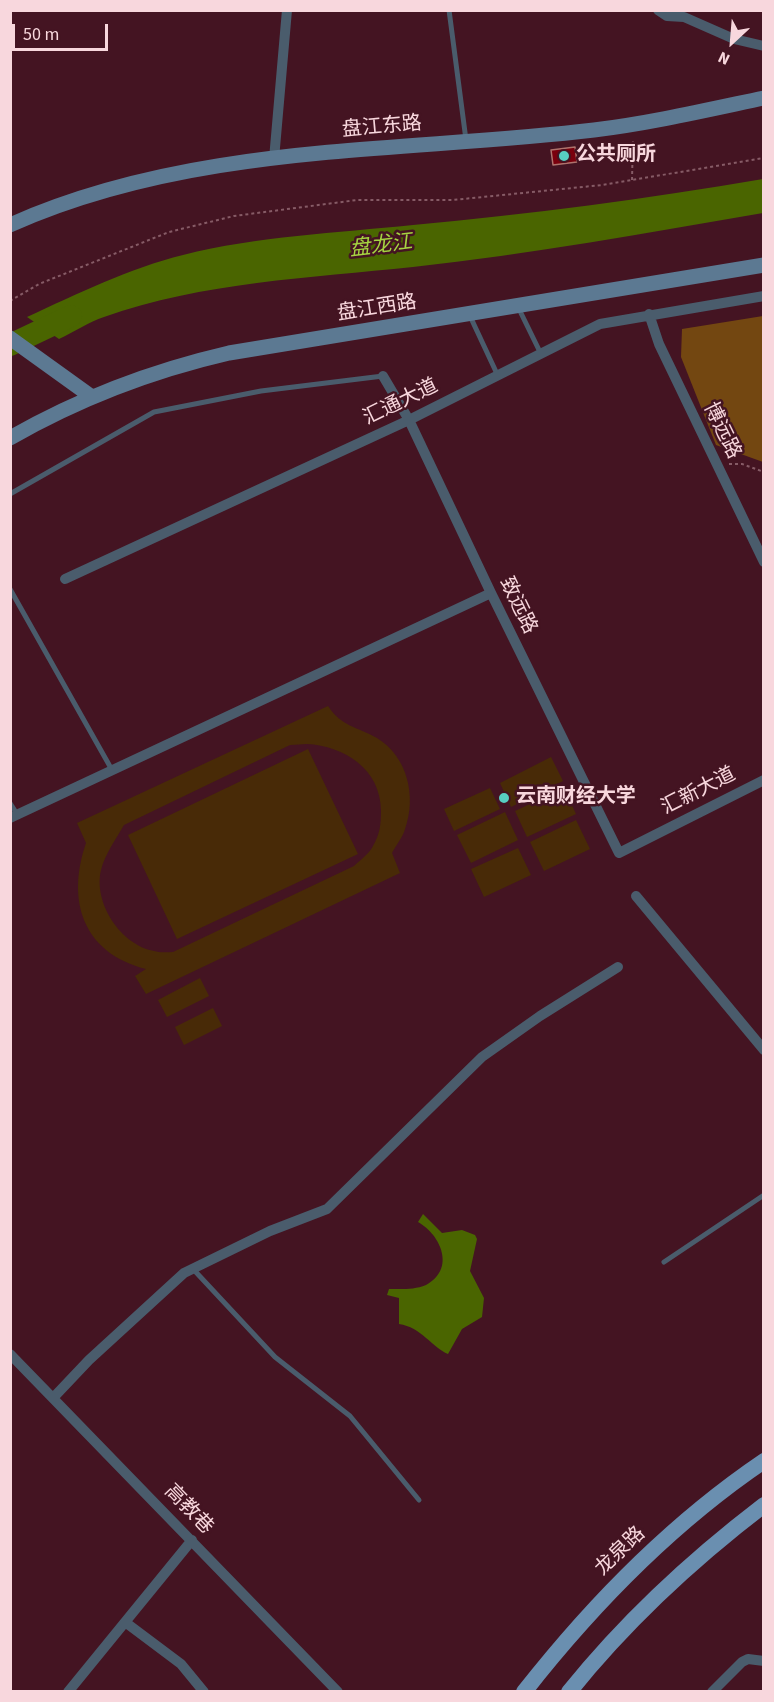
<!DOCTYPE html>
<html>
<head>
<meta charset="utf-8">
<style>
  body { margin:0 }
  #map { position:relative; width:774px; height:1702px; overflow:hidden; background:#441422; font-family:"Source Sans 3",sans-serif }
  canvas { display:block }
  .frame { position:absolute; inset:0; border:12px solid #f8d7dd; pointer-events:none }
  .north { position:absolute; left:702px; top:12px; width:60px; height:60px; -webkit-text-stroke:4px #441422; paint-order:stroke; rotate:206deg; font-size:16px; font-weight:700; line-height:24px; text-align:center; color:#f8d7dd }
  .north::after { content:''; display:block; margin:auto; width:21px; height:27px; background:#f8d7dd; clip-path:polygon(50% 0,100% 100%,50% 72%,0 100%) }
  .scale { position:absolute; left:12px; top:24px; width:96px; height:27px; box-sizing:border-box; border:3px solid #f8d7dd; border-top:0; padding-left:8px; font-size:18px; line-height:21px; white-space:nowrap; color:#f8d7dd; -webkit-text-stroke:4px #441422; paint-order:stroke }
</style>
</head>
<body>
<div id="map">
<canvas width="774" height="1702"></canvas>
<div class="frame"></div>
<div class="north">N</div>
<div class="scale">50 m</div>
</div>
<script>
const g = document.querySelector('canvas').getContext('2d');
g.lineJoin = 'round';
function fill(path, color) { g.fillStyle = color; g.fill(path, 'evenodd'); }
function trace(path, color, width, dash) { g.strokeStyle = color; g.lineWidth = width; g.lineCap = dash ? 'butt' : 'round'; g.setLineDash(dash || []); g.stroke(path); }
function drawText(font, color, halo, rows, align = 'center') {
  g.font = font + ' "Source Sans 3","Noto Sans SC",sans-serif'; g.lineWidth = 5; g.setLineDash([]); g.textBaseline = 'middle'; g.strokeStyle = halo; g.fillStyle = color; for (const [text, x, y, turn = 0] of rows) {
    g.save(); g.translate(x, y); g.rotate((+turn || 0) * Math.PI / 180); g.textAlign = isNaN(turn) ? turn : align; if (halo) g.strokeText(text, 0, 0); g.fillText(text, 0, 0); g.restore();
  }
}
fill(new Path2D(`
  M328 706C342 727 356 726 377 738 407 756 417 796 405 829 403 837 396 845 392 853L400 873 146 994 135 976 146 969C83 953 66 901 86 843L77 823ZM307 744C344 746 381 769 381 811 381 824 380 834 373 846 369 854 360 860 354 866L173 952C167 952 160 953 154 951 121 945 93 903 101 870 105 854 116 839 124 825L290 745Z
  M308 749 358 854 177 939 128 835Z
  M551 757 563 781 511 807 500 783Z
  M490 788 500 809 454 831 444 809Z
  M564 788 576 814 527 837 515 811Z
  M505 812 518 840 471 863 457 835Z
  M576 820 590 849 544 871 530 842Z
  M518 848 531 875 484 897 471 869Z
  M200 978 209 996 167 1017 158 1000Z
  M213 1008 222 1026 184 1045 175 1027Z`), '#482a07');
fill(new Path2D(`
  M763 316H764L763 462 716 445 681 357 682 329Z`), '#734711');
fill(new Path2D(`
  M763 179V213C647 233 530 254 413 267 310 278 203 282 104 317 89 322 74 332 59 339L27 317C77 294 130 268 183 255 258 236 336 233 413 225 530 214 647 199 763 179Z
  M423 1214 442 1233 462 1230 475 1235 477 1239 470 1271 484 1298 482 1317 462 1329 448 1354C433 1348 421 1327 399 1324V1298L387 1295 389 1289C401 1289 414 1290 426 1285 456 1269 441 1235 418 1222Z`), '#4a6500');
trace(new Path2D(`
  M10 345 71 316`), '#4a6500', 22);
const building = new Path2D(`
  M575 147 577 162 553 165 551 150Z`);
fill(building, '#7a000d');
trace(building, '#ae736d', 1.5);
trace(new Path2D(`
  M632 180 633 138
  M10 301 39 284 169 232 234 216 357 200H453L602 185 764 158
  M729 464H742L764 472`), '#865b66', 2, [3, 3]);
trace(new Path2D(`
  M449 10 466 140
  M518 307 541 354
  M470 316 498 376
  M10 494 154 412 261 391 383 376
  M10 589 112 770
  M10 803 17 814
  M664 1262 764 1195
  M193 1269 275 1357 350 1416 419 1500`), '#4a5c6c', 5);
trace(new Path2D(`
  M658 10 667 16 684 17 734 39 764 46
  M274 159 287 10
  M649 314 659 344 764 562
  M383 376 409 420 491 593 619 853 764 780
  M65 579 409 420 600 324 764 296
  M10 818 491 593
  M636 896 764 1050
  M10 1354 338 1692
  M53 1398 89 1360 184 1273 270 1231 327 1209 482 1057 540 1016 618 967
  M125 1622 181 1664 204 1692
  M68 1692 192 1540
  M712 1692 742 1662 748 1659 764 1661`), '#4a5c6c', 10);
trace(new Path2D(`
  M10 225C193 143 399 153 594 130 651 123 707 110 764 98
  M10 338 92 397
  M10 438C80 398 151 371 229 353L764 265`), '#5c7992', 15);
trace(new Path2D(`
  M524 1692C593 1604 671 1524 764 1461
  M569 1692C626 1621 692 1560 764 1505`), '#6a8fb0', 16);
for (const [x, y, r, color] of [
  [564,156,6,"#57cec1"],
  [504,798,6,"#57cec1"]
]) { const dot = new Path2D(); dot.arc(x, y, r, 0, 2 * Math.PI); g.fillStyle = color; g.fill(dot); trace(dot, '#441422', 2); }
drawText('20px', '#f8d7dd', '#441422', [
  ["盘江东路",382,128,-5],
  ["盘江西路",377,309,-9],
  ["汇通大道",401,403,-26],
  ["博远路",721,431,64],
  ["致远路",517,606,64],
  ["汇新大道",699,792,-27],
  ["高教巷",188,1510,46],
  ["龙泉路",621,1552,-44]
]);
drawText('bold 20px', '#f8d7dd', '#441422', [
  ["公共厕所",576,156],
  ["云南财经大学",516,798]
], 'left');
drawText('italic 21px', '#a5d441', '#441422', [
  ["盘龙江",381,247,-7]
]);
</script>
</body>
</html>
